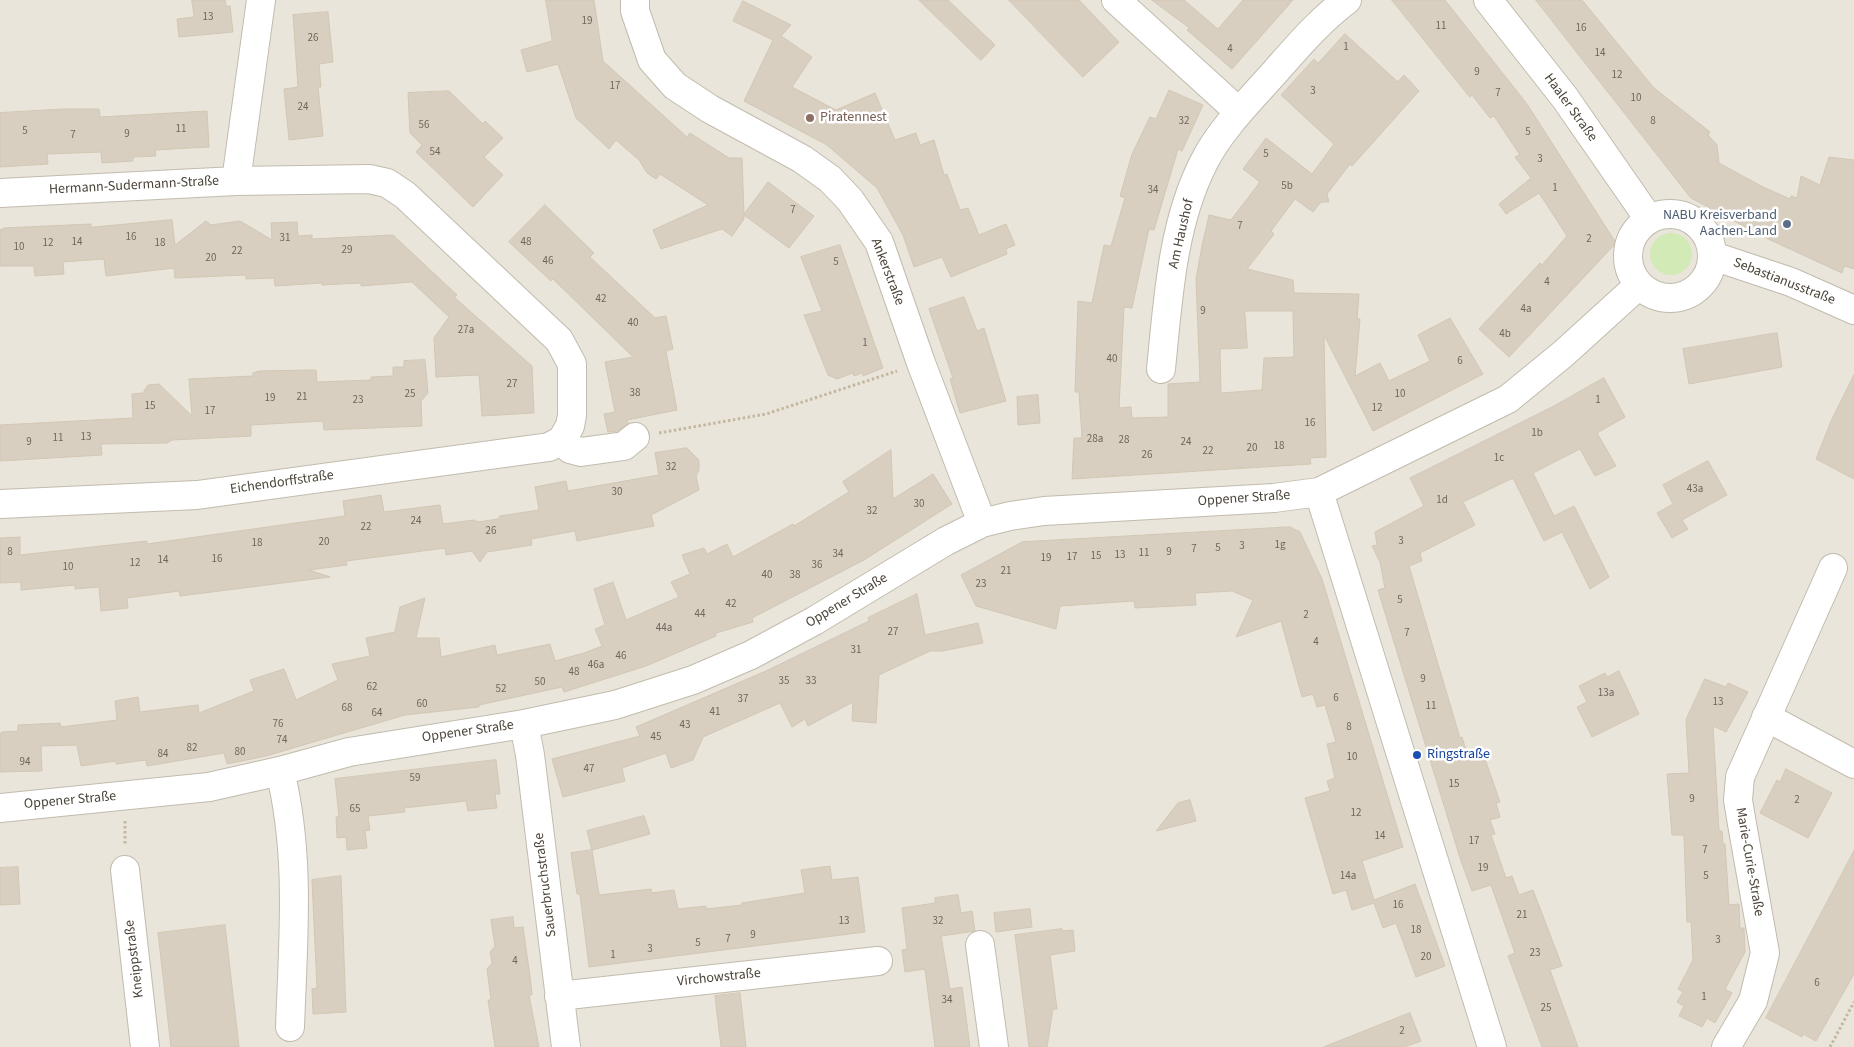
<!DOCTYPE html>
<html>
<head>
<meta charset="utf-8">
<style>
  body { margin:0 }
  canvas { display:block; background:#f6f3ec }
</style>
</head>
<body>
<canvas width="1854" height="1047"></canvas>
<script>
const g = document.querySelector('canvas').getContext('2d');
g.lineJoin = 'round';
function fill(path, color) { g.fillStyle = color; g.fill(path, 'evenodd'); }
function trace(path, color, width, dash) { g.strokeStyle = color; g.lineWidth = width; g.lineCap = dash ? 'butt' : 'round'; g.setLineDash(dash || []); g.stroke(path); }
function drawText(font, color, halo, rows, align = 'center') {
  g.font = font + ' "Source Sans 3",sans-serif'; g.lineWidth = 5; g.setLineDash([]); g.textBaseline = 'middle'; g.strokeStyle = halo; g.fillStyle = color; for (const [text, x, y, turn = 0] of rows) {
    g.save(); g.translate(x, y); g.rotate((+turn || 0) * Math.PI / 180); g.textAlign = isNaN(turn) ? turn : align; if (halo) g.strokeText(text, 0, 0); g.fillText(text, 0, 0); g.restore();
  }
}
fill(new Path2D(`
  M0 0H1854V1047H0Z`), '#eae5da');
fill(new Path2D(`
  M1650 254a21 21 0 1 1 42 0a21 21 0 1 1-42 0Z`), '#d2eab5');
const building = new Path2D(`
  M192 0H225L226 6H230L233 32 179 37 177 19 194 17Z
  M546 0H594L603 61 687 137 690 133 729 158H742L744 214 768 182 814 216 789 248 744 215V219L732 236 722 229 661 249 653 230 708 205 660 174 656 179 647 173 639 160 616 140 609 149 576 118 558 64 527 72 521 50 552 41Z
  M919 0H948L995 45 981 60Z
  M1009 0H1079L1119 42 1083 77Z
  M1152 0H1184L1218 29 1243 0H1293L1232 69 1187 30 1189 28Z
  M1392 0H1445L1527 104 1616 243 1509 357 1479 329 1540 263 1542 265 1567 236 1539 193 1506 214 1499 204 1531 178 1515 157 1520 155 1494 116 1490 118 1472 95 1470 97Z
  M1536 0H1582L1654 88 1710 132 1708 135 1717 145 1719 163 1763 187 1790 199 1791 196 1797 198 1801 176 1820 185 1829 157 1854 160V269L1844 266 1842 273 1766 238 1691 198Z
  M743 1 791 25 781 36 812 57 792 87 836 110 875 93 895 140 916 133 920 145 934 140 944 175 947 174 960 210 968 208 979 235 1006 224 1015 245 1006 249 1007 254 951 277 942 257 914 267 903 235 877 188 827 145 744 101 773 40 733 21Z
  M328 12 333 62 319 64 321 87H318L323 136 289 140 284 89 298 87 293 15Z
  M1345 34 1398 82 1404 75 1419 91 1352 166 1350 164 1327 194 1329 202H1321L1313 212 1295 199 1271 231 1274 234 1247 269 1293 280 1294 293 1359 294 1357 319H1360L1355 376 1380 363 1389 381 1430 361 1418 335 1450 318 1483 374 1373 431 1324 335 1326 457 1310 458 1311 464 1072 479 1074 438H1082L1079 392H1075L1078 301 1092 303 1104 245 1111 246 1125 198 1120 196 1132 154 1150 117 1156 119 1169 90 1203 105 1182 151 1178 149 1154 230 1149 229 1132 308 1124 307 1119 408 1131 407 1132 418 1168 417V384L1200 382 1196 279 1202 246 1209 215 1231 220 1260 182 1243 169 1266 138 1312 174 1334 144 1281 95 1314 59 1318 63ZM1245 311H1293L1294 357 1264 358 1262 390 1221 393 1220 349 1247 348Z
  M449 91 483 124 485 121 503 138 484 157 503 175 473 207 416 152 422 145 410 133 408 93Z
  M63 109H99L100 117 207 111 209 147 155 150 156 156 133 157V161L102 163 101 152 47 154 48 164 0 167V113Z
  M545 205 594 253 590 257 655 318 666 316 673 349 666 351 677 410 627 420 628 424 618 431 608 432 604 414 615 412 605 362 633 357 553 279 551 281 509 242Z
  M172 220 175 245 206 221 211 225 240 221 272 240 271 223 297 222 298 236 312 235V239L393 235 457 295 454 297 532 366 534 413 482 416 479 375 436 377 434 338 449 317 412 282 361 286V283L322 285V283L275 286 274 278 246 279V275L175 278 174 268 106 276 104 259 63 262 64 274 35 276 34 266H0V230L4 228 91 224V227Z
  M840 245 883 368 863 376 862 373 854 376 853 373 837 379 828 375 804 315 822 311 801 257Z
  M964 297 977 331 984 328 1006 401 960 413 950 379 953 378 929 309Z
  M1777 333 1782 367 1689 384 1683 349Z
  M425 360 428 393 421 401 422 426 324 430 323 421 251 425V436L172 440 167 443 101 444 102 455 0 461V425L133 418 132 394 143 393 148 385 159 384 192 416 189 379 253 376V373L259 371 310 370H316L317 382 371 380V377L393 376V367H404V361Z
  M1854 375V479L1816 459 1831 421Z
  M1604 378 1625 417 1597 433 1616 466 1595 476 1580 449 1533 473 1554 516 1574 506 1609 577 1590 589 1562 532 1544 541 1513 478 1463 502 1475 525 1420 553 1422 561 1409 566 1460 738 1462 737 1469 760 1484 756 1500 802 1496 803 1500 817 1490 820 1495 834 1491 835 1506 878 1512 876 1519 895 1533 890 1562 966 1550 970 1578 1047H1542L1508 956 1515 953 1491 885 1472 891 1461 861 1378 590 1385 588 1380 562 1372 546 1377 545 1375 532 1424 506 1410 478 1554 406Z
  M1038 395 1040 423 1018 425 1017 397Z
  M687 448 699 460V470L696 476 699 490 651 515 654 526 577 541 575 531 531 539 532 545 487 552 480 562 472 551 446 555 445 548 393 555 346 561 347 565 309 570 330 577 180 596 179 591 127 598 128 608 101 611 99 587 75 589V585L21 590V582L0 583V538L20 537V555L147 541V544L345 516 343 501 381 495 384 512 440 505 443 524 474 520 478 522 498 519 500 516 539 510 535 487 566 481 568 491 659 475 655 453Z
  M891 450 893 499 933 474 952 504 864 560 752 618 753 622 716 633V636L646 666 564 692 562 687 479 705V707L405 715 266 756 227 764 224 753 147 766 146 760 116 764V761L81 766 77 745 41 746 42 771 0 772V734L2 732 18 731V725L60 723 61 727 117 720 115 701 138 697 140 712 198 705 199 713 254 691 250 680 284 669 296 700 338 680 332 664 370 656 366 638 395 632 400 607 425 598 416 638H439L441 657 495 645 497 655 550 644 555 661 584 653 602 646 595 629 605 625 594 589 613 582 626 620 679 597 671 582 690 574 682 555 704 548 707 554 727 544 733 557 793 524 794 526 849 492 843 482Z
  M1708 461 1727 495 1682 520 1688 529 1672 538 1657 513 1673 504 1663 485Z
  M1290 527 1300 532 1322 579 1403 847 1362 861 1374 900 1415 884 1445 966 1416 977 1396 923 1383 928 1374 903 1352 910 1346 890 1333 894 1305 798 1330 791 1327 781 1335 778 1327 744 1336 742 1325 705 1317 707 1313 694 1302 697 1281 621 1236 637 1253 600 1232 591 1195 593 1196 605 1135 608 1134 601 1060 606 1056 629 976 606 961 575 1022 542Z
  M917 594 925 635 978 623 983 643 942 651H930L879 675 876 723 852 721 853 702 808 726 805 719 792 727 780 703 703 737 693 760 671 768 666 753 622 768 625 781 563 797 552 759 640 736 636 727 766 671 869 621 868 618Z
  M1619 671 1639 714 1592 737 1577 707 1587 702 1579 686 1605 673 1607 677Z
  M1705 679 1726 687 1728 683 1748 692 1726 732 1713 726 1719 831H1722L1723 844H1725L1729 905 1739 904 1740 928H1744L1745 952 1725 989 1732 993 1715 1023 1707 1018 1702 1027 1679 1016 1684 1006 1677 1002 1683 992 1678 989 1693 960 1691 922H1687L1684 835H1672L1667 774 1689 773 1686 720Z
  M496 760 500 794H495L497 808 468 811 466 801 404 808 405 812 368 816 370 830 365 831 367 848 347 850 346 837 337 838 336 817H339L335 779Z
  M1786 769 1832 793 1808 838 1760 813 1777 780 1780 782Z
  M1190 800 1196 821 1156 831 1178 803Z
  M644 816 650 834 592 850 587 831Z
  M592 850 599 895 651 889 652 893 674 890 678 909 706 906V909L742 905V903L805 893 801 870 830 866 832 880 858 877 865 932 589 967 580 894H577L571 853Z
  M1854 851V974L1816 1041 1803 1034 1802 1037 1766 1018Z
  M18 867 20 904 0 905V868Z
  M341 876 346 1012 313 1014 312 989 317 988 312 880Z
  M958 895 961 913 972 911 975 931 941 936 950 989 962 987 970 1047H935L925 969 905 972 902 950 907 949 902 908 935 903V898Z
  M1030 909 1032 927 996 932 994 913Z
  M513 917 514 928 523 927 531 984 532 995H529L539 1047H495L488 1000H491L487 969 492 963 490 952 495 946 491 920Z
  M225 925 239 1047H171L158 933Z
  M1062 929V931L1073 930 1075 951 1050 955 1057 1009H1053L1047 1047H1029L1015 935Z
  M740 993 746 1047H721L715 996Z
  M1410 1013 1421 1041 1404 1047H1324Z`);
fill(building, '#d8cfc1');
trace(building, '#d3c7b4', 1);
const minor = new Path2D(`
  M635 0V11L652 60 675 86 710 109 802 159 830 179 850 200 879 242 921 363 982 523
  M1116 0 1239 112
  M1488 0 1565 98 1649 219
  M0 193 236 181 261 0
  M1628 256a42 42 0 1 1 84 0a42 42 0 1 1-84 0Z
  M1713 256 1791 282 1854 310
  M1161 369C1168 300 1172 224 1204 162 1219 131 1252 98 1275 72 1298 46 1319 21 1347 0
  M562 440 570 449 581 452 624 446 635 437
  M1319 492 1492 1047
  M0 504 197 495 549 447 562 440 570 426 572 415V364L559 340 405 195 387 183 369 179 236 181
  M1766 717 1854 764
  M524 724 530 755 566 1047
  M280 771C301 856 293 941 290 1027
  M0 808 209 787 280 771 349 752 524 724 615 705 693 680 751 655 814 621 946 541 982 523 1010 516 1044 511 1274 498 1319 492 1508 399 1563 354 1639 285
  M125 870 145 1047
  M980 945 994 1047
  M559 996 878 961
  M1726 1047 1753 1001 1765 953 1742 824 1738 800 1740 777 1833 568`);
trace(minor, '#c2bbae', 30);
trace(new Path2D(`
  M659 433 766 414 897 371
  M125 821V844
  M1830 1047 1854 1002`), '#c4b79f', 3, [2.5, 2.5]);
trace(minor, '#fff', 28);
for (const [x, y, r, color] of [
  [810,118,5,"#8d6e63"],
  [1787,224,5,"#5c6f8a"],
  [1417,755,5,"#1a4fb4"]
]) { const dot = new Path2D(); dot.arc(x, y, r, 0, 2 * Math.PI); g.fillStyle = color; g.fill(dot); trace(dot, '#fff', 2); }
drawText('11px', '#6e675b', null, [
  ["13",208,18],
  ["19",587,22],
  ["11",1441,27],
  ["16",1581,29],
  ["26",313,39],
  ["1",1346,48],
  ["4",1230,50],
  ["14",1600,54],
  ["9",1477,73],
  ["12",1617,76],
  ["17",615,87],
  ["3",1313,92],
  ["7",1498,94],
  ["10",1636,99],
  ["24",303,108],
  ["32",1184,122],
  ["8",1653,122],
  ["56",424,126],
  ["11",181,130],
  ["5",25,132],
  ["5",1528,133],
  ["9",127,135],
  ["7",73,136],
  ["54",435,153],
  ["5",1266,155],
  ["3",1540,160],
  ["5b",1287,187],
  ["1",1555,189],
  ["34",1153,191],
  ["7",793,211],
  ["7",1240,227],
  ["16",131,238],
  ["31",285,239],
  ["2",1589,240],
  ["14",77,243],
  ["48",526,243],
  ["12",48,244],
  ["18",160,244],
  ["10",19,248],
  ["29",347,251],
  ["22",237,252],
  ["20",211,259],
  ["46",548,262],
  ["5",836,263],
  ["4",1547,283],
  ["42",601,300],
  ["4a",1526,310],
  ["9",1203,312],
  ["40",633,324],
  ["27a",466,331],
  ["4b",1505,335],
  ["1",865,344],
  ["40",1112,360],
  ["6",1460,362],
  ["27",512,385],
  ["38",635,394],
  ["25",410,395],
  ["10",1400,395],
  ["21",302,398],
  ["19",270,399],
  ["23",358,401],
  ["1",1598,401],
  ["15",150,407],
  ["12",1377,409],
  ["17",210,412],
  ["16",1310,424],
  ["1b",1537,434],
  ["13",86,438],
  ["11",58,439],
  ["28a",1095,440],
  ["28",1124,441],
  ["9",29,443],
  ["24",1186,443],
  ["18",1279,447],
  ["20",1252,449],
  ["22",1208,452],
  ["26",1147,456],
  ["1c",1499,459],
  ["32",671,468],
  ["43a",1695,490],
  ["30",617,493],
  ["1d",1442,501],
  ["30",919,505],
  ["32",872,512],
  ["24",416,522],
  ["22",366,528],
  ["26",491,532],
  ["3",1401,542],
  ["20",324,543],
  ["18",257,544],
  ["1g",1280,546],
  ["3",1242,547],
  ["5",1218,549],
  ["7",1194,550],
  ["8",10,553],
  ["9",1169,553],
  ["11",1144,554],
  ["34",838,555],
  ["13",1120,556],
  ["15",1096,557],
  ["17",1072,558],
  ["19",1046,559],
  ["16",217,560],
  ["14",163,561],
  ["12",135,564],
  ["36",817,566],
  ["10",68,568],
  ["21",1006,572],
  ["40",767,576],
  ["38",795,576],
  ["23",981,585],
  ["5",1400,601],
  ["42",731,605],
  ["44",700,615],
  ["2",1306,616],
  ["44a",664,629],
  ["27",893,633],
  ["7",1407,634],
  ["4",1316,643],
  ["31",856,651],
  ["46",621,657],
  ["46a",596,666],
  ["48",574,673],
  ["9",1423,680],
  ["35",784,682],
  ["33",811,682],
  ["50",540,683],
  ["62",372,688],
  ["52",501,690],
  ["13a",1606,694],
  ["6",1336,699],
  ["37",743,700],
  ["13",1718,703],
  ["60",422,705],
  ["11",1431,707],
  ["68",347,709],
  ["41",715,713],
  ["64",377,714],
  ["76",278,725],
  ["43",685,726],
  ["8",1349,728],
  ["45",656,738],
  ["74",282,741],
  ["82",192,749],
  ["80",240,753],
  ["84",163,755],
  ["10",1352,758],
  ["94",25,763],
  ["47",589,770],
  ["59",415,779],
  ["15",1454,785],
  ["9",1692,800],
  ["2",1797,801],
  ["65",355,810],
  ["12",1356,814],
  ["14",1380,837],
  ["17",1474,842],
  ["7",1705,851],
  ["19",1483,869],
  ["14a",1348,877],
  ["5",1706,877],
  ["16",1398,906],
  ["21",1522,916],
  ["13",844,922],
  ["32",938,922],
  ["18",1416,931],
  ["9",753,936],
  ["7",728,940],
  ["3",1718,941],
  ["5",698,944],
  ["3",650,950],
  ["23",1535,954],
  ["1",613,956],
  ["20",1426,958],
  ["4",515,962],
  ["6",1817,984],
  ["1",1704,998],
  ["34",947,1001],
  ["25",1546,1009],
  ["2",1402,1032]
]);
drawText('14px', '#4b4439', '#fff', [
  ["Haaler Straße",1570,108,54],
  ["Hermann-Sudermann-Straße",134,186,-3],
  ["Am Haushof",1182,234,-77],
  ["Ankerstraße",887,272,69],
  ["Sebastianusstraße",1784,282,21],
  ["Eichendorffstraße",282,483,-8],
  ["Oppener Straße",1244,499,-4],
  ["Oppener Straße",847,601,-31],
  ["Oppener Straße",468,732,-8],
  ["Oppener Straße",70,801,-5],
  ["Marie-Curie-Straße",1749,862,80],
  ["Sauerbruchstraße",546,885,-97],
  ["Kneippstraße",135,959,-97],
  ["Virchowstraße",719,978,-6]
]);
drawText('14px', '#785e54', '#fff', [
  ["Piratennest",820,118]
], 'left');
drawText('14px', '#4e5e75', '#fff', [
  ["NABU Kreisverband",1777,216],
  ["Aachen-Land",1777,232]
], 'right');
drawText('14px', '#164399', '#fff', [
  ["Ringstraße",1427,755]
], 'left');
</script>
</body>
</html>
